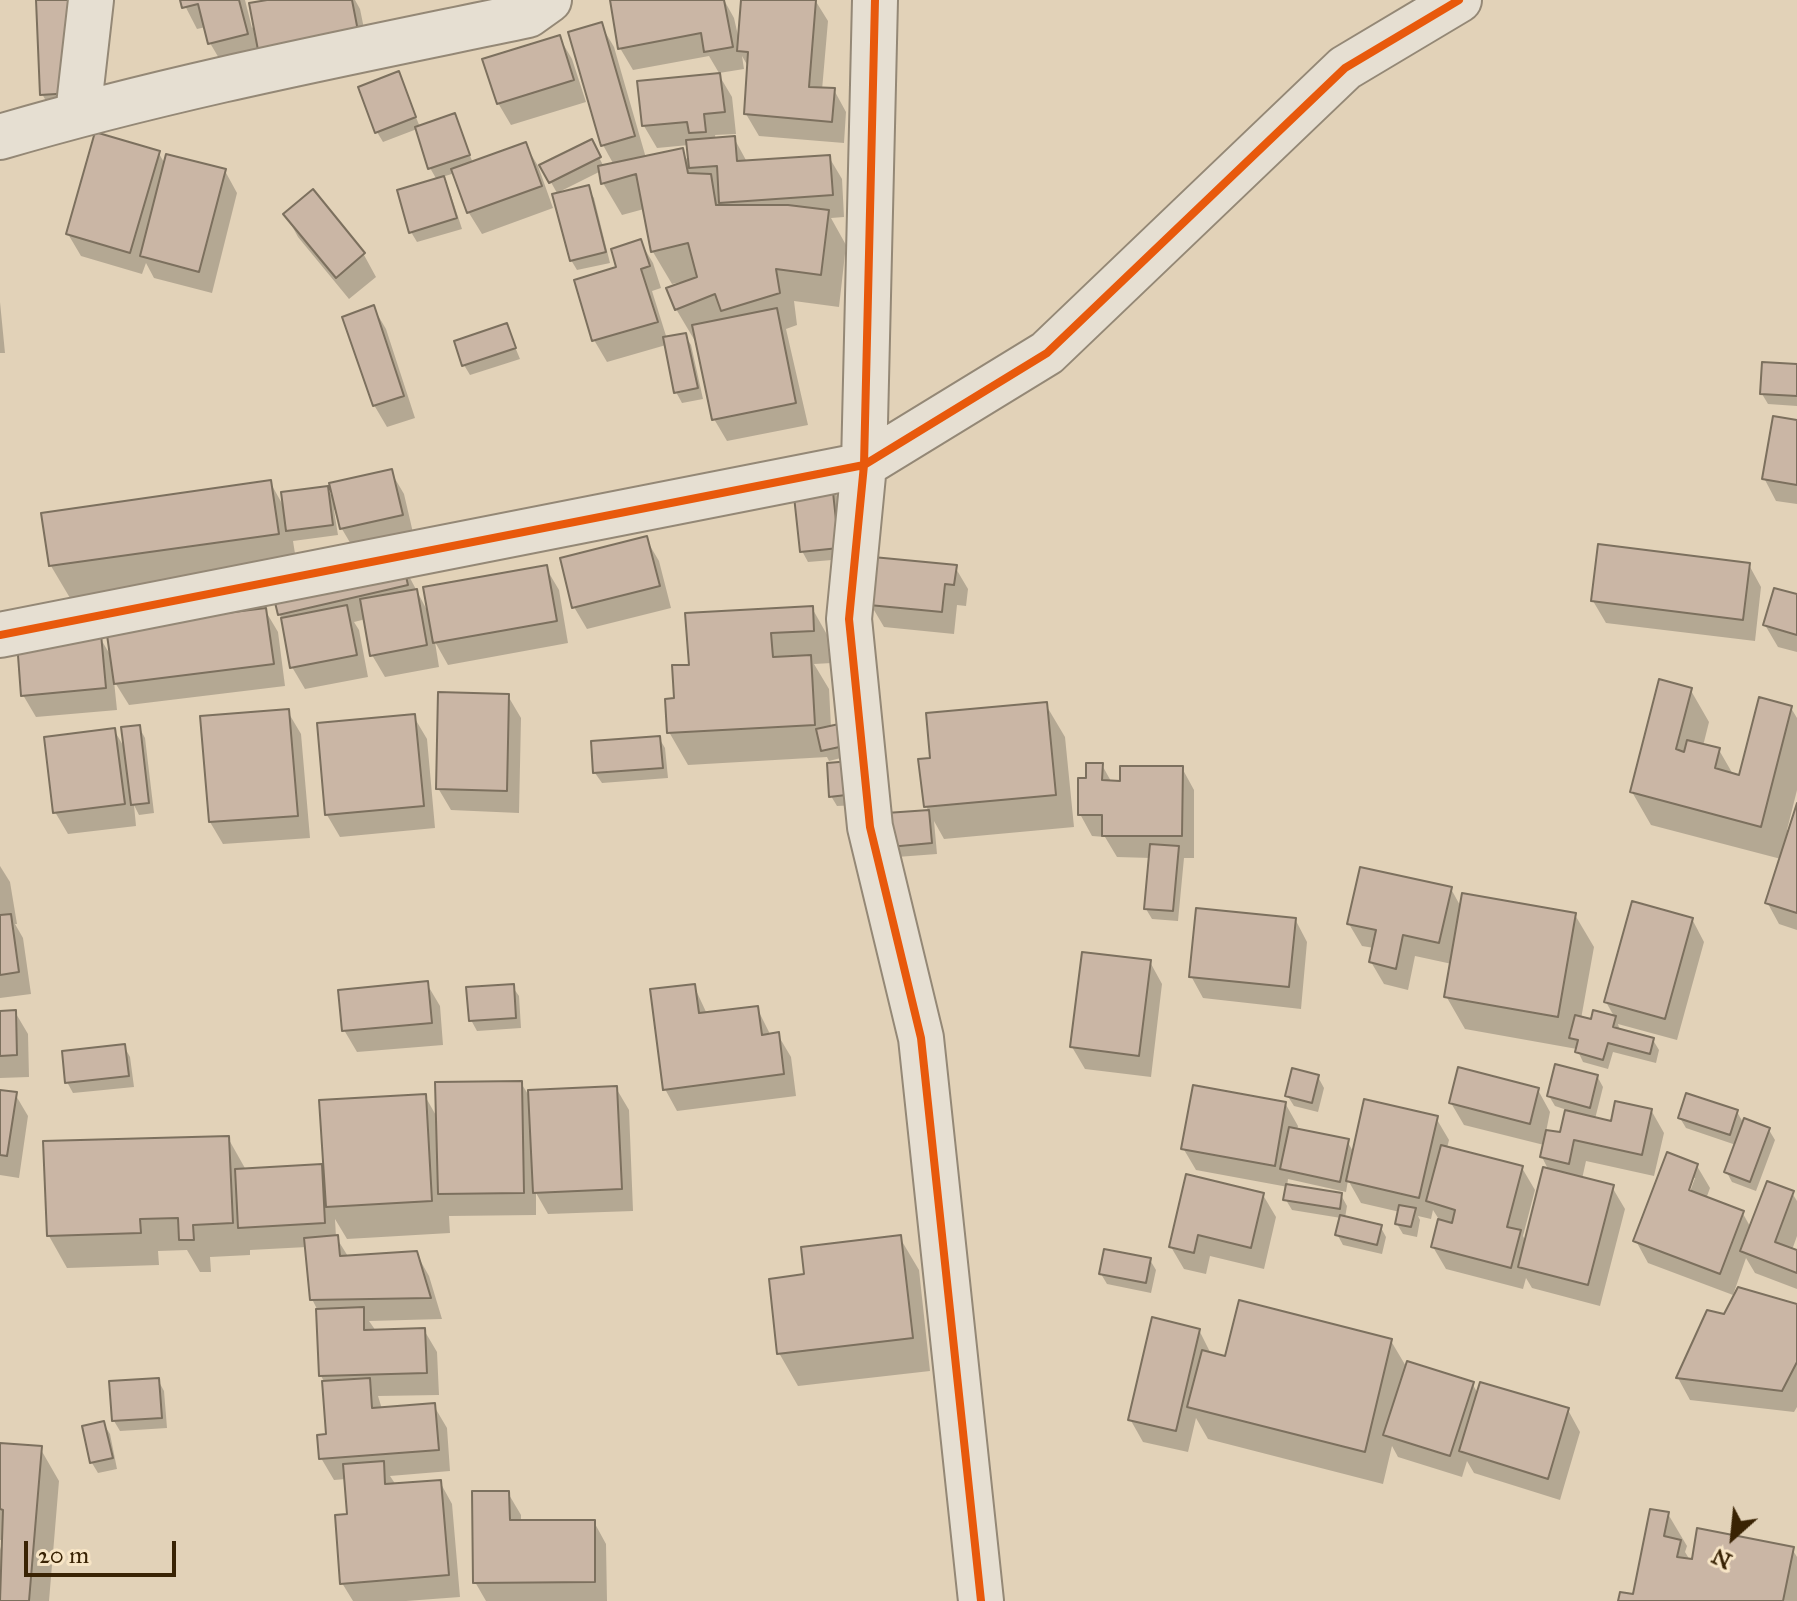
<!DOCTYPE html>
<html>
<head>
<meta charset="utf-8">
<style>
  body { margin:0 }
  #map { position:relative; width:1797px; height:1601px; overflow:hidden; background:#e2d2b8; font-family:"IM FELL Great Primer",serif }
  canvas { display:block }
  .north { position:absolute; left:1693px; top:1497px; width:80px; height:80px; -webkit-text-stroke:6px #f7e5c6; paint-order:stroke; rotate:207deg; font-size:22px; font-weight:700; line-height:32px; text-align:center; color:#392304 }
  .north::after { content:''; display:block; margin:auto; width:28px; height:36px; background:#392304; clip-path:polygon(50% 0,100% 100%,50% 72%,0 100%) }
  .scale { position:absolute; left:24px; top:1541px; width:152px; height:36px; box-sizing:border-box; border:4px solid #392304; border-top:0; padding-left:10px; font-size:24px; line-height:28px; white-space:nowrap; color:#392304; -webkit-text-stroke:6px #f7e5c6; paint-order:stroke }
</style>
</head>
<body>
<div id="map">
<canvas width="1797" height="1601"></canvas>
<div class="north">N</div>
<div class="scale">20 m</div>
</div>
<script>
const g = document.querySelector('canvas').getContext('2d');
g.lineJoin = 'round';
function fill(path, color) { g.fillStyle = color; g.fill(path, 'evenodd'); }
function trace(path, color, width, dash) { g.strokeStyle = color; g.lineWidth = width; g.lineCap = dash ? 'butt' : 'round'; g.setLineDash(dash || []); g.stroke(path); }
fill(new Path2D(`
  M38 0H74L55 116 42 94Z
  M182 0H245L252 28 278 0H355L360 9 369 53 258 47 259 56 223 65 210 43 206 27 197 29Z
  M612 0H724L734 18 739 40 743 0H815L828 21 822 90H834L846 112 844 143 759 136 746 114 749 68 742 56 744 69 719 73 709 56 633 70 620 48Z
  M601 25 614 47 646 158 682 151 691 166 689 145 657 148 644 126 719 75 732 97 736 134 715 135 716 140 734 138 747 162 829 157 842 179 844 217 831 218 846 245 839 307 794 301 797 325 786 329 808 425 727 441 714 419 698 340 695 341 676 309 681 282 672 284 653 252 644 209 622 215 603 183 601 171 557 193 542 166 591 142 604 167 614 165 603 145Z
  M559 37 572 59 586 102 511 125 498 103Z
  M398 74 420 127 454 116 473 163 525 144 538 166 553 208 482 234 469 213 455 173 442 177 449 189 462 229 417 242 411 232 437 180 430 168 417 129 383 142 377 132Z
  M158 152 165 164 225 171 237 193 212 293 154 278 146 263 142 274 81 256 68 234Z
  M588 188 594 198 610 263 577 270 571 260Z
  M313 192 364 255 376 277 349 299 298 237 286 215Z
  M640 241 653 263 661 288 652 291 667 339 685 335 691 345 703 399 682 403 676 392 666 345 607 362 594 340 619 268Z
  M0 302 5 353H0Z
  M373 307 386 329 415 418 387 427 374 405Z
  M506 325 520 359 470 375 464 365Z
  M1797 367V406L1768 404 1762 394Z
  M1797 422V504L1776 501 1764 478Z
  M391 472 404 494 414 537 355 551 342 529 337 510H334L338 535 293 541 297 566 70 598 51 566 43 515 270 482 284 507 327 488 334 500Z
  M831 485 837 496 844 559 808 562 802 551Z
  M646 539 659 561 671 608 587 629 574 607 562 560Z
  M401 561 429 614 546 568 559 590 568 643 448 665 435 642 439 667 385 677 372 655 366 619 354 622 359 630 368 677 305 689 292 667 284 622 279 614Z
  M1749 565 1761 587 1755 641 1606 623 1593 601Z
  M955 567 968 589 966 606 957 605 954 634 884 627 871 605Z
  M1797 596V652L1778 647 1765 625Z
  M812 608 830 640 832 663 814 664 829 689 831 727 849 756 829 761 827 757 688 765 669 732 676 699 691 667Z
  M265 610 278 632 285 686 129 705 114 681 117 710 36 717 23 695 99 636 112 658Z
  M1690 689 1709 722 1703 746 1719 750 1734 776 1740 777 1791 708 1797 718V790L1787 830 1790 831 1797 809V930L1779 924 1767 902 1781 859 1651 825 1632 792Z
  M508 696 521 718 519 813 451 810 438 788Z
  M1046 705 1065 737 1074 827 944 839 934 821 937 854 897 857 891 846 929 812 926 806 932 759Z
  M288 712 301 734 310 838 223 844 210 822Z
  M414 717 427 739 435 828 340 837 327 815Z
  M139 727 145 738 154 813 139 815 134 805 136 826 68 834 55 812 114 730 127 752Z
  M659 738 665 748 668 778 602 783 595 773Z
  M829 765 859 805 837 806 831 796Z
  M1102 765 1112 783 1182 768 1194 790V858H1184L1178 921 1152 919 1146 909 1151 858 1117 857 1105 837 1092 836 1080 814 1088 780Z
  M0 866 10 882 17 924H15L23 938 31 994 0 998Z
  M1451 889 1461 907 1575 915 1594 947 1581 1019 1592 1021 1615 1018 1606 1002 1692 919 1704 942 1677 1040 1618 1024 1620 1031 1653 1040 1659 1050 1656 1063 1613 1052 1608 1069 1583 1062 1577 1049 1465 1029 1446 996 1452 964 1415 956 1408 990 1384 984 1371 962 1374 948 1362 946 1349 924Z
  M1295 919 1307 942 1301 1009 1203 998 1191 976Z
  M1150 962 1162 984 1151 1077 1085 1069 1072 1047Z
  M427 984 440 1006 443 1045 357 1052 344 1030Z
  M512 986 519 996 521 1028 477 1031 471 1020Z
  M694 986 707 1014 757 1008 771 1036 778 1035 791 1057 796 1096 677 1111 665 1089Z
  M15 1012 28 1034 29 1077 0 1078V1013Z
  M124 1046 130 1057 134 1087 73 1093 67 1082Z
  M1597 1076 1603 1087 1595 1119 1613 1123 1651 1110 1664 1133 1654 1176 1586 1161 1582 1179 1612 1187 1625 1209 1600 1306 1532 1288 1526 1278 1523 1289 1446 1269 1433 1247 1440 1221 1433 1210 1431 1219 1418 1216 1420 1220 1417 1237 1403 1234 1397 1224 1400 1212 1361 1203 1348 1180 1346 1192 1288 1179 1287 1187 1341 1195 1347 1206 1345 1218 1380 1226 1386 1237 1382 1254 1343 1245 1337 1234 1341 1218 1292 1210 1286 1200 1288 1187 1196 1170 1183 1148 1285 1103 1298 1126 1297 1131 1347 1141 1354 1153 1436 1118 1449 1140 1447 1148 1522 1168 1535 1190 1523 1236 1526 1242 1549 1171 1542 1157 1544 1145 1464 1125 1451 1103 1538 1090 1550 1112 1546 1132 1562 1135 1567 1110 1555 1106 1549 1096Z
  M1318 1077 1324 1088 1318 1112 1294 1106 1287 1095Z
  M521 1083 531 1099 616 1088 629 1110 633 1211 548 1214 536 1193V1215L449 1216 450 1233 347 1239 335 1219 336 1237 349 1258 416 1253 429 1276 442 1319 369 1321 376 1331 424 1330 437 1352 439 1395 378 1396 382 1409 434 1406 447 1428 450 1471 390 1476 396 1485 440 1482 452 1504 460 1597 406 1601H353L342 1583 349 1516 346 1479 334 1480 321 1458 328 1435 325 1383 321 1376 318 1311 312 1299 307 1247 250 1250V1255L210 1257 211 1272H200L187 1250 158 1251 159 1265 67 1268 49 1236 228 1138 246 1170 321 1166 326 1175 425 1096 438 1119Z
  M0 1092 15 1094 28 1116 19 1178 0 1175Z
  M1737 1112 1744 1124 1769 1130 1775 1140 1756 1191 1732 1182 1726 1171 1736 1145 1686 1128 1680 1118Z
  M1697 1166 1710 1188 1706 1199 1742 1212 1751 1228 1792 1193 1797 1201V1236L1792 1250 1797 1252V1289L1755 1273 1746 1258 1733 1295 1648 1263 1636 1241ZM1691 1178H1695L1687 1200 1684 1199Z
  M1263 1195 1276 1217 1264 1269 1210 1256 1206 1274 1184 1269 1171 1247Z
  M900 1238 919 1270 930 1371 798 1386 779 1353 806 1276Z
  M1150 1260 1156 1270 1151 1293 1107 1284 1101 1274Z
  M1797 1306V1407L1794 1412 1690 1400 1678 1378 1725 1317Z
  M1199 1330 1211 1354 1227 1358 1391 1341 1407 1368 1472 1383 1478 1394 1568 1410 1580 1432 1560 1500 1474 1473 1467 1461 1462 1477 1398 1457 1392 1446 1383 1484 1208 1439 1196 1418 1188 1452 1143 1442 1130 1419Z
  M158 1380 164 1391 167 1428 120 1431 114 1421Z
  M103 1423 110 1434 117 1469 98 1473 92 1463 84 1427Z
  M0 1445 40 1448 59 1481 49 1601H0V1550L3 1540H0Z
  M508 1493 521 1515V1522H594L606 1544 607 1601H486L475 1582Z
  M1668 1514 1687 1546 1685 1552 1693 1565 1792 1549 1797 1557V1601H1620L1635 1597Z`), '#0003');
const building = new Path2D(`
  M36 0H68L72 93 40 95Z
  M180 0H239L248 34 208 44 198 4 182 8Z
  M267 0H352L358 31 258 50 249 3Z
  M610 0H724L733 47 704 52 701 33 618 49Z
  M741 0H816L809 87 835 88 832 122 744 114 748 52 737 51Z
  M602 22 635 136 601 146 568 32Z
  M560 35 574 80 497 104 482 59Z
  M399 71 416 117 375 133 358 87Z
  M720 73 725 112 704 114 706 132 689 133 687 122 642 126 637 81Z
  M455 113 470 155 428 169 415 127Z
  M95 132 160 151 130 253 66 234Z
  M735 136 737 161 830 155 833 195 719 203 717 166 689 168 686 140Z
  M592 139 601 157 549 183 539 165Z
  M526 142 542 186 467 213 451 169Z
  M683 148 688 173 711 174 716 205H788L829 210 821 275 776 269 780 293 721 311 715 294 675 310 666 288 697 277 688 243 651 252 636 174 601 184 598 166Z
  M166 154 226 169 199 272 140 256Z
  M444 176 457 218 409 233 397 190Z
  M589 185 606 252 570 261 552 194Z
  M313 189 365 253 336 278 283 214Z
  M641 239 650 266 641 269 658 322 592 341 574 280 616 267 611 249Z
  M374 305 404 396 373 406 342 317Z
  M777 308 796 403 712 420 692 325Z
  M507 323 516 348 462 366 454 341Z
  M686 333 698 388 674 393 663 337Z
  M1762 362 1797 364V396L1760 394Z
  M1773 416 1797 420V485L1762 479Z
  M392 469 403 515 340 529 329 483Z
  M271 480 279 534 49 566 41 513Z
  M832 483 839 548 800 552 793 487Z
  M328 486 333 525 286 531 281 492Z
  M647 536 660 586 572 608 560 558Z
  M1598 544 1750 563 1743 620 1591 601Z
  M873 557 957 565 954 585 945 584 942 612 869 605Z
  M402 559 408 585 278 615 272 590Z
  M547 565 557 621 433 643 423 587Z
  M1774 588 1797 594V635L1763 625Z
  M417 589 427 645 370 656 360 599Z
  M347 605 357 655 290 668 281 618Z
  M813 606 814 631 771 633 773 657 811 655 815 725 667 733 665 699 674 698 672 665H689L685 613Z
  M266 608 274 664 114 684 106 628Z
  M101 634 106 688 21 696 17 642Z
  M1659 679 1692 688 1676 749 1684 752 1687 740 1720 748 1715 768 1739 775 1759 697 1792 706 1761 827 1630 792Z
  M438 692 509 694 507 791 436 789Z
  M1047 702 1056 795 924 807 918 759 930 758 926 713Z
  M289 709 298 816 209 822 200 716Z
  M415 714 424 806 325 815 317 723Z
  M839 724 844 746 821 751 816 729Z
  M140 725 149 803 131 805 121 727Z
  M115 728 125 804 53 813 44 737Z
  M660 736 663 768 593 773 591 741Z
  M851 761 855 794 829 797 827 763Z
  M1086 763H1103L1102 780 1120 781V766H1183L1182 836H1102V815H1078V778H1086Z
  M1797 803V913L1765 903Z
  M929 810 932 843 889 847 886 813Z
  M1150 844 1179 846 1173 911 1144 909Z
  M1360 867 1452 887 1439 943 1403 935 1396 969 1369 962 1376 930 1347 924Z
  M1462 893 1576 913 1558 1017 1444 997Z
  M1632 901 1693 918 1665 1019 1604 1002Z
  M1196 908 1296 918 1289 987 1189 977Z
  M11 914 19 972 0 975V915Z
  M1082 952 1151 960 1139 1056 1070 1047Z
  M428 981 432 1023 342 1031 338 990Z
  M514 984 516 1018 469 1021 466 987Z
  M695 984 699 1013 758 1006 762 1035 779 1032 784 1074 663 1090 650 989Z
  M16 1010 17 1055 0 1056V1011Z
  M1593 1010 1616 1016 1613 1027 1654 1038 1650 1054 1608 1043 1603 1060 1575 1052 1578 1040 1569 1038 1575 1015 1591 1019Z
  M125 1044 129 1076 65 1083 62 1051Z
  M1555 1064 1598 1075 1590 1108 1547 1096Z
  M1458 1067 1539 1088 1530 1124 1449 1103Z
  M1292 1068 1319 1075 1312 1103 1285 1096Z
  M522 1081 524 1193 438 1194 435 1082Z
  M1193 1085 1286 1102 1275 1166 1181 1149Z
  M617 1086 622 1189 533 1193 528 1090Z
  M0 1090 17 1092 7 1156 0 1155Z
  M1686 1093 1738 1110 1730 1135 1678 1118Z
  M426 1094 432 1201 326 1207 319 1100Z
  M1364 1099 1438 1116 1419 1198 1346 1181Z
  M1615 1101 1652 1109 1642 1155 1574 1140 1569 1164 1540 1157 1546 1130 1560 1132 1565 1110 1611 1121Z
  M1744 1118 1770 1128 1750 1182 1724 1172Z
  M1289 1127 1349 1139 1340 1182 1280 1169Z
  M229 1136 233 1223 193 1225 194 1240H179L178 1218 140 1219 141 1233 47 1236 43 1141Z
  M1441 1145 1523 1166 1507 1227 1521 1230 1511 1268 1431 1247 1438 1219 1452 1223 1455 1210 1426 1201Z
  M1667 1152 1698 1164 1689 1190 1744 1211 1720 1274 1633 1241Z
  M322 1164 325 1223 238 1228 235 1169Z
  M1543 1167 1614 1185 1588 1285 1518 1267Z
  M1186 1174 1264 1193 1251 1248 1198 1235 1194 1253 1169 1247Z
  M1767 1181 1794 1191 1775 1242 1797 1250V1273L1740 1251Z
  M1286 1184 1342 1193 1340 1209 1283 1200Z
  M1399 1205 1416 1208 1411 1227 1395 1224Z
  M1340 1215 1382 1225 1377 1245 1335 1235Z
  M338 1235 340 1256 417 1251 431 1298 310 1300 304 1238Z
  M901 1235 913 1338 777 1354 769 1279 804 1274 801 1247Z
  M1104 1249 1151 1258 1146 1283 1099 1274Z
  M1738 1287 1797 1304V1362L1782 1391 1676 1378 1707 1310 1724 1314Z
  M1239 1300 1392 1339 1365 1452 1187 1407 1202 1350 1225 1356Z
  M364 1307V1330L425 1328 427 1373 319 1376 316 1309Z
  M1152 1317 1200 1329 1176 1431 1128 1420Z
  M1407 1361 1474 1382 1450 1456 1383 1435Z
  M159 1378 162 1418 112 1421 109 1381Z
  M370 1378 372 1408 435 1403 439 1450 319 1459 317 1435 326 1434 322 1381Z
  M1480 1382 1569 1408 1548 1479 1459 1451Z
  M104 1421 113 1458 90 1463 82 1426Z
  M0 1443 42 1446 29 1601H0L3 1510 0 1509Z
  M384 1461 385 1484 441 1480 449 1575 340 1584 335 1515 347 1514 343 1464Z
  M472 1491H509L510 1520H595V1582L473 1583Z
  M1650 1509 1669 1512 1664 1536 1681 1540 1677 1557 1692 1559 1697 1528 1794 1547 1783 1601H1618L1620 1592 1633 1594Z`);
fill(building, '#cab6a5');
trace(building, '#7c705e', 2);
const minor = new Path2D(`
  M875 0 864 465 849 619 870 827 921 1038 981 1601
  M78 114 91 0
  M0 137C173 86 351 52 528 15L549 0
  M0 635 864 465 1047 353 1345 68 1459 0`);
trace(minor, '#948876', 48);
trace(minor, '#e6dfd2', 44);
trace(new Path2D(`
  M875 0 864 465 849 619 870 827 921 1038 981 1601
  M0 635 864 465 1047 353 1345 68 1459 0`), '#e8590c', 8);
</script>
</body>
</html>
